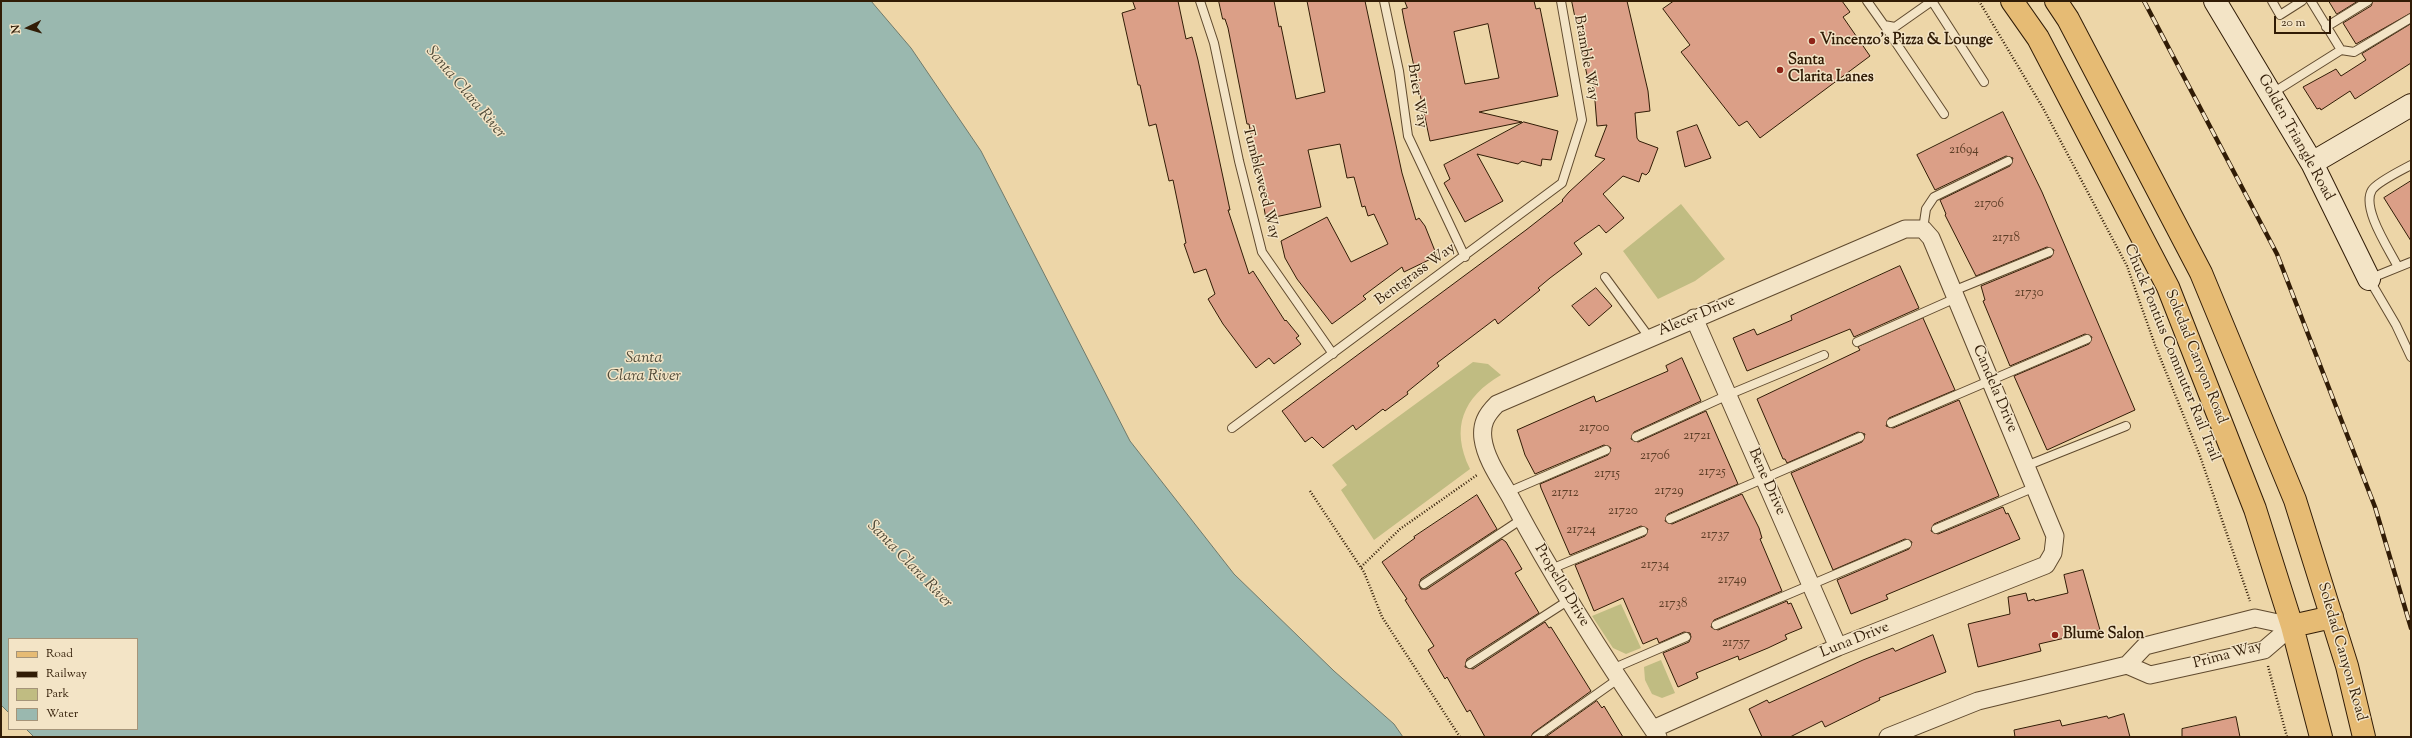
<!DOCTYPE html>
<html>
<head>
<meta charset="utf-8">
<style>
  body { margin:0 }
  #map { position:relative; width:2412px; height:738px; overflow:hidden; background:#edd6a8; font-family:"Sorts Mill Goudy",serif }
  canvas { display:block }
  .frame { position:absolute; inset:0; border:2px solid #311c06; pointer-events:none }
  .legend { position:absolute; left:8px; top:638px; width:130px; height:92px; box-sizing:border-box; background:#f3e4c6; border:1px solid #a59479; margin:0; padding:5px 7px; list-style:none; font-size:12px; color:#311c06 }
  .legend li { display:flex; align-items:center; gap:8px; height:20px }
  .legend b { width:20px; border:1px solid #a59479 }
  .north { position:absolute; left:8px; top:8px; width:40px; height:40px; -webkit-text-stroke:3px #f3e4c6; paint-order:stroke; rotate:265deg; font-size:11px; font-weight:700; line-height:16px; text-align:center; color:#311c06 }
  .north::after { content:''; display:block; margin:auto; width:14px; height:18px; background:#311c06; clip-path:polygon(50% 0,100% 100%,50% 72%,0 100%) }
  .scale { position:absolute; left:2274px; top:16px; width:57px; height:18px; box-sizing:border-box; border:2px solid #311c06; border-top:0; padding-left:5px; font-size:12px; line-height:14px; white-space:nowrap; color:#311c06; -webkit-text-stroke:3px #f3e4c6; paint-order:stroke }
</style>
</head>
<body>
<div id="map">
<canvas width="2412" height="738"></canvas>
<div class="frame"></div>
<ul class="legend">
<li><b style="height:5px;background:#e6bb74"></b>Road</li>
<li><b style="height:5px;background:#311c06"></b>Railway</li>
<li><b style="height:11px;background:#c0bc82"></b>Park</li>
<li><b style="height:11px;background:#9ab8af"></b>Water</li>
</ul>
<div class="north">N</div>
<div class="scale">20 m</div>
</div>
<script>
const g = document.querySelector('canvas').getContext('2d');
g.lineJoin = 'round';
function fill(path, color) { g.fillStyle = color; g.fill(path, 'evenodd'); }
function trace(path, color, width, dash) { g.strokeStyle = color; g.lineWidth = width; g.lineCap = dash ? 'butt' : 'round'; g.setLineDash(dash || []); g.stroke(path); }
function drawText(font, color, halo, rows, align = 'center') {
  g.font = font + ' "Sorts Mill Goudy",serif'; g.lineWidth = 3; g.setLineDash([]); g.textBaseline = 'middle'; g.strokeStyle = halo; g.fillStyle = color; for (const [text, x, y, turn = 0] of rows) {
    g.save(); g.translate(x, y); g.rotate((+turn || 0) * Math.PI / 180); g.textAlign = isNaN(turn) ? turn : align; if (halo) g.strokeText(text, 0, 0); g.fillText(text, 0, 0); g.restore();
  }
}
fill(new Path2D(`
  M1681 204 1725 259 1695 281 1658 299 1623 251Z
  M1473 362 1488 364 1501 375C1463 397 1450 428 1470 469L1374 540 1341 490 1347 485 1332 465Z
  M1621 604 1641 648 1626 654 1613 648 1592 616Z
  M1661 660 1675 693 1662 698 1652 694 1645 680 1644 667Z`), '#c0bc82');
const water = new Path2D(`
  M1 1H871L911 48 981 151 1130 441 1234 574 1334 671 1394 724 1403 737H34L26 729H137V639H9V713L1 705Z`);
fill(water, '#9ab8af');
trace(water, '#707a6b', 1);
const building = new Path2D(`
  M1133 1H1178L1186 39 1192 37 1198 60 1230 210H1228L1249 274 1253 271 1285 321 1286 320 1299 336 1296 338 1301 344 1274 364 1269 358 1256 368 1223 324 1208 299 1215 294 1206 269 1194 273 1184 244 1186 243 1173 180 1169 181 1156 124 1149 126 1140 85H1138L1122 13 1135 9Z
  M1219 1H1274L1279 27 1281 26 1296 99 1325 92 1307 1H1365L1402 173 1416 220 1419 218 1425 226 1437 256 1404 272 1402 267 1363 296 1366 299 1332 324 1297 279 1285 258 1281 241 1327 217 1351 262 1388 244 1374 214 1368 216 1365 206 1362 207 1354 177 1347 178 1340 144 1308 150 1321 207 1266 219 1249 124H1247L1228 28 1225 19H1223Z
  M1405 1H1534L1536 9 1540 8 1558 96 1479 112 1522 122 1430 141 1404 20 1402 9 1407 8ZM1488 24 1499 78 1465 84 1454 32Z
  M1572 1H1627L1648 91 1650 111 1635 113 1637 138 1639 141 1658 148 1649 172 1646 175 1642 173 1639 182 1623 176 1603 194 1624 218 1606 233 1599 225 1574 243 1582 254 1550 278 1538 288 1540 290 1498 324 1495 319 1437 363 1439 366 1407 392 1408 394 1385 411 1383 409 1356 430 1353 425 1323 448 1312 437 1305 442 1282 411 1526 230 1563 201 1562 200 1569 192 1605 159 1595 156 1607 125 1597 126 1593 76 1588 78Z
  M1674 1H1842L1850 12 1843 17 1870 56 1760 138 1747 121 1739 126 1681 52 1690 45 1663 9Z
  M2329 1H2358L2337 14Z
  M2373 1H2411V13L2356 44 2343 23 2371 6Z
  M2411 24V63L2355 99 2350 91 2321 110 2320 108 2317 109 2303 87 2336 69 2341 76 2366 60 2362 54Z
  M2003 112 2042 192 2135 410 2047 450 2014 376 2089 344 2092 337 2085 334 2010 366 1983 301 1985 300 1981 286 2051 257 2054 250 2047 247 1976 276 1945 215 1946 214 1940 200 2010 166 2013 158 2006 156 1935 190 1917 155Z
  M1524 122 1558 131 1551 160 1542 159 1541 166 1522 161 1518 164 1477 154 1503 201 1465 222 1444 183 1450 179 1444 165Z
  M1697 125 1711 158 1685 167 1677 132Z
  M2411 181V241L2384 198Z
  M1900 266 1919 308 1854 337 1850 329 1747 371 1733 338 1754 329 1757 335 1792 320 1791 316Z
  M1596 288 1612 306 1589 326 1572 306Z
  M1923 318 1955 390 1889 418 1886 426 1893 428 1959 400 1999 496 1934 524 1931 531 1938 534 2003 507 2006 514 2008 513 2020 539 1886 595 1888 599 1851 614 1837 580 1909 549 1912 542 1905 539 1833 570 1791 473 1862 442 1865 434 1858 432 1787 463 1785 459H1783L1757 399 1860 350 1858 347Z
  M1682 358 1701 401 1634 432 1631 439 1638 442 1706 411 1738 484 1668 514 1665 521 1672 524 1742 494 1759 528 1762 538 1760 539 1782 591 1714 620 1711 627 1718 630 1787 601 1788 604 1791 603 1802 628 1785 635 1787 639 1768 648 1739 660 1738 656 1696 673 1698 678 1678 687 1663 653 1689 642 1691 637 1690 633 1684 632 1659 643 1657 638 1643 644 1623 598 1594 611 1575 565 1645 536 1648 529 1641 526 1570 555 1541 488 1540 484 1608 455 1611 448 1604 445 1535 474 1525 455 1517 430 1594 396 1596 402 1668 371 1666 366Z
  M1477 495 1497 529 1421 579 1419 585 1421 589H1427L1502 539 1506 542 1522 569 1515 573 1539 613 1467 659 1465 667 1473 669 1545 622 1549 628 1551 627 1591 691 1533 733 1531 737H1485L1470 710 1467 712 1447 677 1445 679 1428 650 1434 646 1405 600 1407 599 1382 562 1415 538 1414 537Z
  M2083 570 2100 630 2039 644 2041 651 1978 667 1968 624 2010 614 2008 597 2026 593 2028 601 2034 599 2035 601 2068 593 2064 575Z
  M1933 635 1946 672 1879 698 1880 700 1825 727 1822 721 1790 737H1762L1749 709 1767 700 1769 703 1863 660 1893 648 1895 651Z
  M1597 701 1602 708 1604 706 1623 737H1546Z
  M2124 714 2130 737H2015L2014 730 2060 720 2062 726 2107 716 2108 718Z
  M2236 717 2240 737H2182V729Z`);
fill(building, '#db9f87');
trace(building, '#311c06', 1);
const lane = new Path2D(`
  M1200 1 1214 43 1239 161 1262 252 1333 354
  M1384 1 1399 71 1408 136 1465 257
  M1867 1 1884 25 1895 27 1932 1
  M1932 1 1984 82
  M2272 1 2280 15 2302 1
  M2311 1 2341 50
  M1884 25 1944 114
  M2326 27 2368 1
  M2271 94 2341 50 2354 52 2411 18
  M1923 229 1926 209 1934 197 2008 161
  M2411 262 2369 279 2396 325 2411 357
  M2398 267C2389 249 2361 208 2372 190 2377 182 2402 170 2411 165
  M1605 277 1649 337
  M1953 291 2049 252
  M1857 342 1956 298
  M1891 423 2087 339
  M1232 428 1562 183 1582 120 1561 1
  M1636 437 1728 395 1824 355
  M2026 466 2126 426
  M1508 492 1606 450
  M1670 519 1860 437
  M1936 529 2035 487
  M1551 569 1643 531
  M1424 584 1522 519
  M1716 625 1907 544
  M1470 664 1569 600
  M1612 669 1686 637
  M1536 737 1618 679`);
const street = new Path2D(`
  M1694 318 1838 647
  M2127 665 2150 675 2264 650 2292 626
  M1653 729 1838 647 2046 565 2053 553 2055 536 1931 238 1923 229H1905L1497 404C1486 415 1481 424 1483 439 1486 461 1503 483 1513 502 1556 583 1606 661 1658 737
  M1888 737 1978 701 2127 665 2145 646 2255 618 2292 626`);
const secondary = new Path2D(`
  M2215 1 2312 163 2369 279
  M2312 163 2411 105`);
const primary = new Path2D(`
  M2012 1 2038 38 2168 287 2255 509 2292 626 2321 737
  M2056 1 2068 19 2201 273 2295 500 2347 666 2364 737
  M2292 626 2332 617`);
trace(lane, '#604a2e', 10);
trace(street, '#604a2e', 19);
trace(secondary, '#311c06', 24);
trace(primary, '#311c06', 24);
trace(new Path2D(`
  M1979 1 2043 108 2127 266 2155 345 2200 456 2250 601
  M1310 491 1364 572 1382 617 1460 737
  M1361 567 1400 529 1477 475
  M2268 666 2287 737`), '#311c06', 2.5, [1, 2]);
trace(lane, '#f3e4c6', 8);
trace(street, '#f3e4c6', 17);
trace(secondary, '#f3e4c6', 22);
trace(primary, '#e6bb74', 22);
const rail = new Path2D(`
  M2144 1 2277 254 2375 507 2411 628`);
trace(rail, '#311c06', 4.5);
trace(rail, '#f3e4c6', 3, [9]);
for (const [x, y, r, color] of [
  [1812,41,4,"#8f2418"],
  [1780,70,4,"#8f2418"],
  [2055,635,4,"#8f2418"]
]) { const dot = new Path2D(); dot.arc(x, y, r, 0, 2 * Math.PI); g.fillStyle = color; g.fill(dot); trace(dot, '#f3e4c6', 1.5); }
drawText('13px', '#5c3d26', null, [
  ["21694",1964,151],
  ["21706",1989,205],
  ["21718",2006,239],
  ["21730",2029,294],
  ["21700",1594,429],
  ["21721",1697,437],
  ["21706",1655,457],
  ["21725",1712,473],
  ["21715",1607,475],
  ["21729",1669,492],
  ["21712",1565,494],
  ["21720",1623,512],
  ["21724",1581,531],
  ["21737",1715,536],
  ["21734",1655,566],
  ["21749",1732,581],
  ["21738",1673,605],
  ["21757",1736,644]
]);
drawText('bold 15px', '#311c06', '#f3e4c6', [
  ["Vincenzo's Pizza & Lounge",1820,41],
  ["Santa",1788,61],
  ["Clarita Lanes",1788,78],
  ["Blume Salon",2063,635]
], 'left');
drawText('15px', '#311c06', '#f3e4c6', [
  ["Bramble Way",1585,58,80],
  ["Brier Way",1416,96,81],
  ["Golden Triangle Road",2295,138,61],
  ["Tumbleweed Way",1260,183,76],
  ["Bentgrass Way",1416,275,-36],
  ["Alecer Drive",1697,317,-23],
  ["Chuck Pontius Commuter Rail Trail",2171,353,68],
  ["Soledad Canyon Road",2195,357,68],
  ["Candela Drive",1994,389,67],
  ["Bene Drive",1766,482,66],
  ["Propello Drive",1561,586,59],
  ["Luna Drive",1855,641,-22],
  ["Soledad Canyon Road",2341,652,74],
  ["Prima Way",2228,656,-15]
]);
drawText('italic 16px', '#504b39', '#f3e4c6', [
  ["Santa Clara River",465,93,50],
  ["Santa",644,359],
  ["Clara River",644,377],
  ["Santa Clara River",909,565,46]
]);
</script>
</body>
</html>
